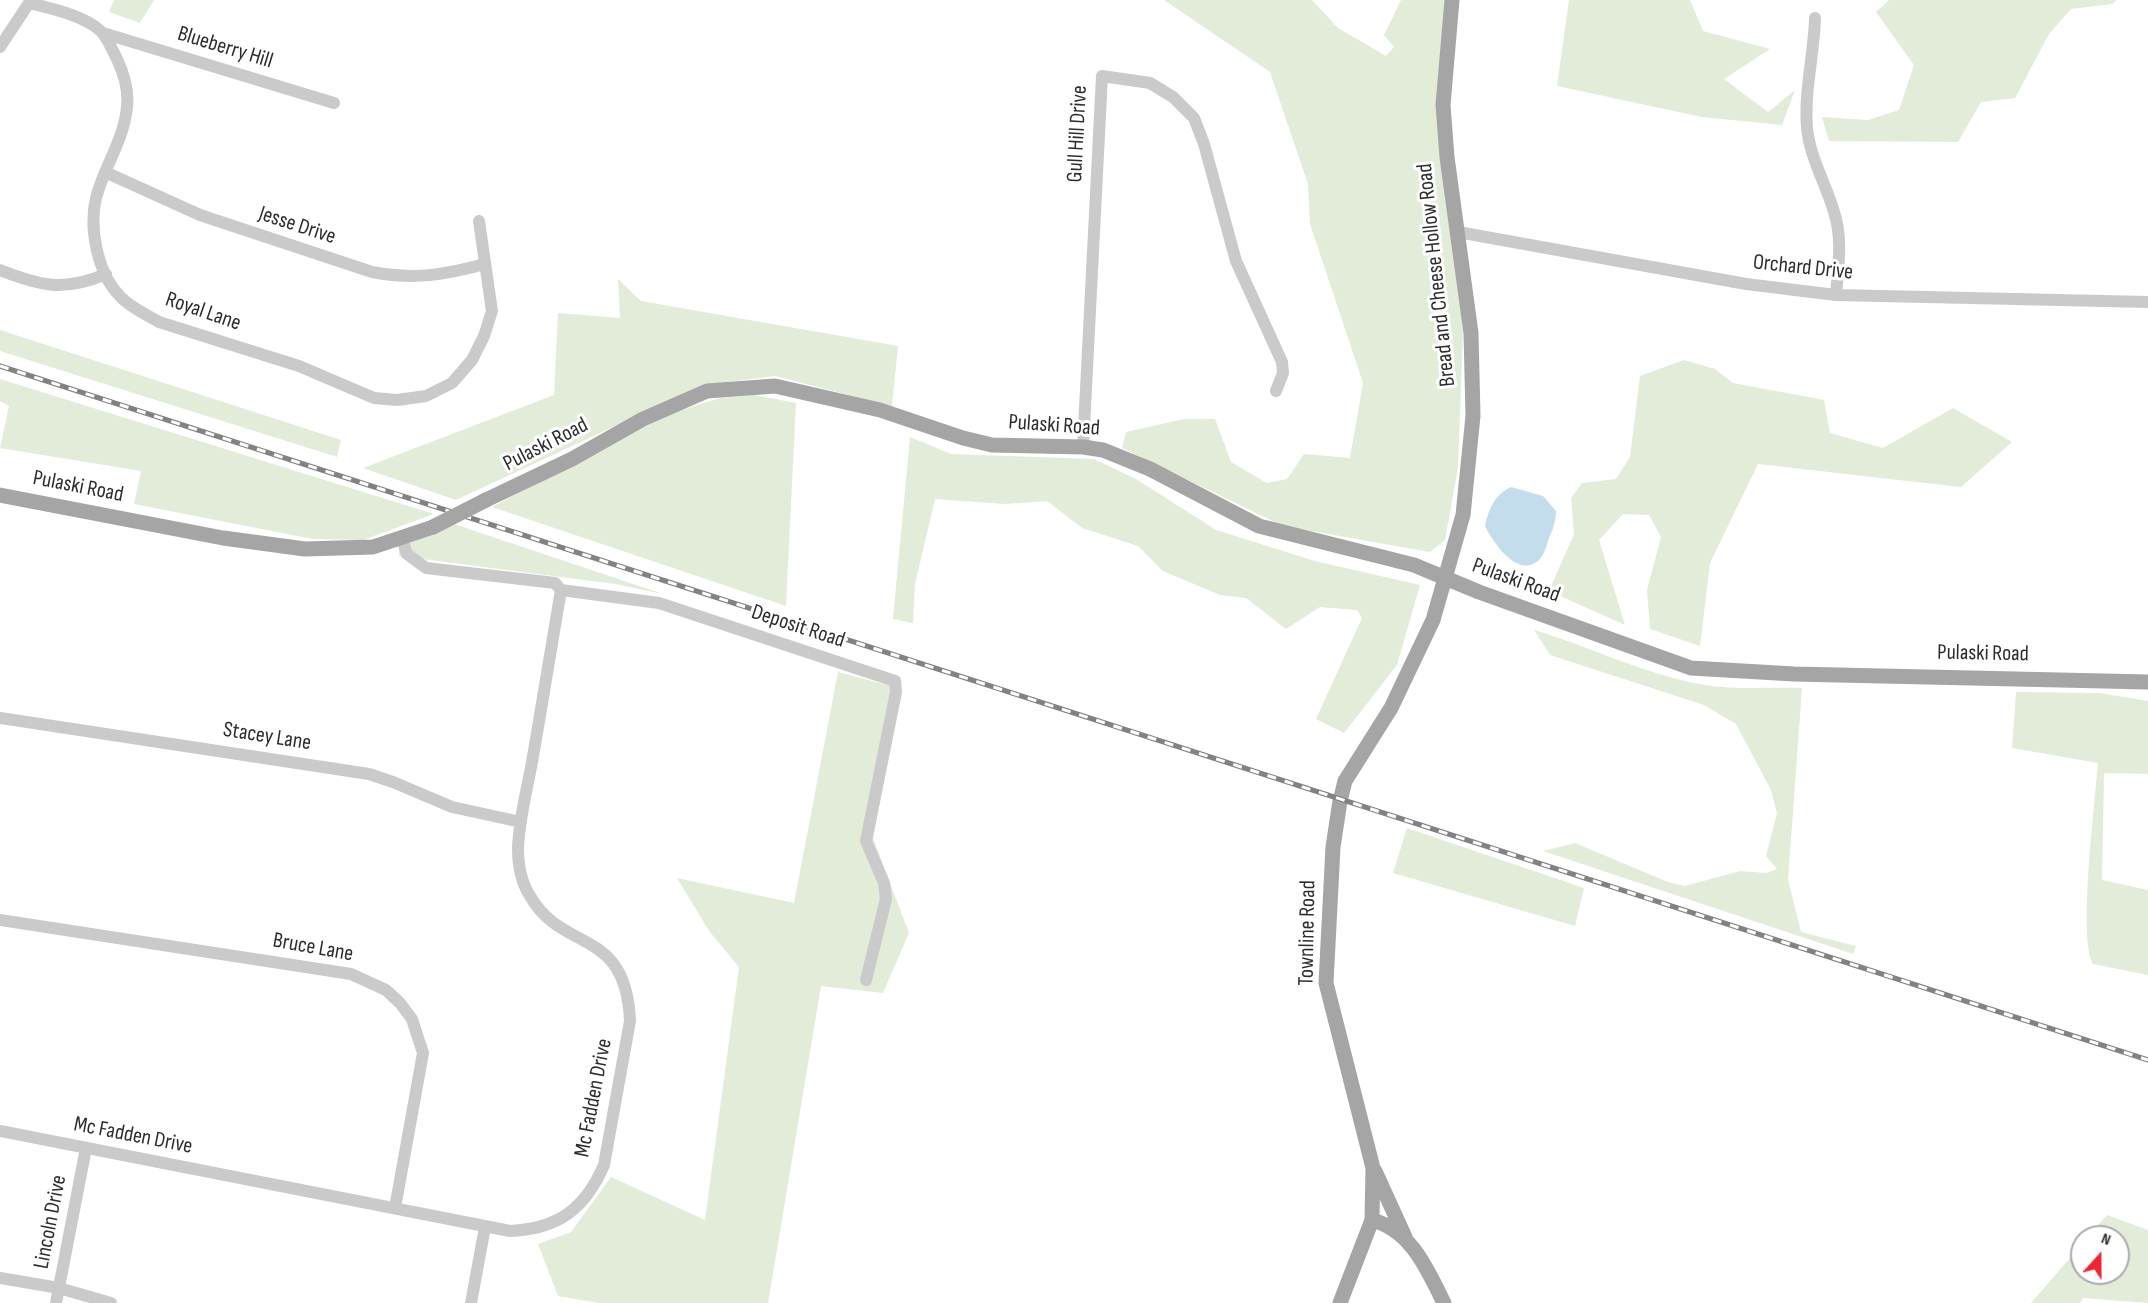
<!DOCTYPE html>
<html>
<head>
<meta charset="utf-8">
<style>
  body { margin:0 }
  #map { position:relative; width:2148px; height:1303px; overflow:hidden; background:#fff; font-family:"Sofia Sans Condensed",sans-serif }
  canvas { display:block }
  .north { position:absolute; left:2070px; top:1225px; width:60px; height:60px; box-sizing:border-box; background:#fff; border:2px solid #ababab; border-radius:50%; rotate:21deg; font-size:16px; font-weight:700; line-height:24px; text-align:center; color:#2d2d2d }
  .north::after { content:''; display:block; margin:auto; width:21px; height:27px; background:#ee2534; clip-path:polygon(50% 0,100% 100%,50% 72%,0 100%) }
</style>
</head>
<body>
<div id="map">
<canvas width="2148" height="1303"></canvas>
<div class="north">N</div>
</div>
<script>
const g = document.querySelector('canvas').getContext('2d');
g.lineJoin = 'round';
function fill(path, color) { g.fillStyle = color; g.fill(path, 'evenodd'); }
function trace(path, color, width, dash) { g.strokeStyle = color; g.lineWidth = width; g.lineCap = dash ? 'butt' : 'round'; g.setLineDash(dash || []); g.stroke(path); }
function drawText(font, color, halo, rows, align = 'center') {
  g.font = font + ' "Sofia Sans Condensed",sans-serif'; g.lineWidth = 6; g.setLineDash([]); g.textBaseline = 'middle'; g.strokeStyle = halo; g.fillStyle = color; for (const [text, x, y, turn = 0] of rows) {
    g.save(); g.translate(x, y); g.rotate((+turn || 0) * Math.PI / 180); g.textAlign = isNaN(turn) ? turn : align; if (halo) g.strokeText(text, 0, 0); g.fillText(text, 0, 0); g.restore();
  }
}
fill(new Path2D(`
  M114 0H154L140 23 109 12Z
  M1164 0H1312L1338 28 1386 56 1394 47 1384 35 1401 0H1450L1439 84 1463 332 1458 468 1445 540 1430 552 1283 526 1122 448 1126 432 1184 419H1215L1231 462 1267 483 1287 479 1304 454 1350 458 1363 383 1310 224 1308 184 1270 72Z
  M1569 0H1690L1703 31 1770 49 1724 79 1768 112 1795 90 1782 125 1702 117 1557 86Z
  M1889 0H2117L2112 4 2071 9 2049 34 2015 98 1981 102 1958 142 1829 141 1822 117 1868 120 1899 110 1914 65 1876 12Z
  M618 279 641 301 898 346 892 406 775 376 703 385 456 500 363 468 554 395 558 313 620 318Z
  M0 330 341 440 337 457 0 351Z
  M1684 360 1715 369 1733 383 1824 400 1830 433 1883 448 1953 408 2012 442 1961 487 1758 464 1710 563 1700 646 1650 629 1647 590 1661 537 1649 515 1623 514 1599 540 1625 625 1549 591 1574 534 1571 498 1582 483 1616 479 1630 457 1640 376Z
  M0 379 434 514 363 540 313 539 134 504 141 471 0 448 9 406 0 401Z
  M754 395 796 403 786 606 492 507 669 414 720 398Z
  M910 437 951 454 1094 459 1136 479 1216 530 1315 561 1420 585 1397 665 1344 733 1316 719 1362 618 1357 610 1320 607 1286 629 1246 598 1220 595 1163 571 1138 546 1082 528 1047 501 1005 504 935 499 915 584 913 623 893 619Z
  M454 524 663 594 615 584 399 556V547Z
  M1534 630C1591 647 1646 675 1705 685 1736 690 1771 687 1802 688L1788 880 1801 932 1856 946 1853 954 1543 851 1575 843 1668 882 1685 886 1740 871 1766 873 1777 869 1766 856 1777 813 1771 790 1736 724 1704 705 1550 655Z
  M838 672 902 689 873 838 909 933 883 993 821 986 768 1303H599L558 1296 538 1244 571 1232 611 1177 705 1220 739 967 709 931 677 878 794 903Z
  M2016 692 2100 693 2148 701V774L2104 773 2102 880 2148 890V975L2093 964C2078 940 2095 800 2098 763L2012 748Z
  M1407 828 1584 888 1575 926 1393 873Z
  M2107 1215 2148 1230V1303L2083 1298 2080 1303H2031L2082 1244V1273H2118V1237H2088Z`), '#e3ebd9');
fill(new Path2D(`
  M1511 487 1543 496 1556 511C1556 521 1553 529 1549 538 1547 545 1544 555 1539 560 1518 580 1493 542 1485 526 1489 509 1494 495 1511 487Z`), '#c4dded');
trace(new Path2D(`
  M29 3C50 8 91 17 104 35 109 42 113 51 117 59 124 74 129 90 127 107 124 140 104 167 96 198 89 227 97 271 118 294 128 306 145 314 159 322L299 366 374 398 397 400 426 396 452 383 472 360 484 336 492 311 479 221
  M1815 18C1814 55 1804 91 1807 128 1810 158 1826 184 1834 212 1843 239 1838 268 1836 295
  M103 33 334 103
  M0 47 31 0
  M105 172 200 215 372 272C414 280 444 275 485 264
  M1458 232 1746 284 1836 295 2148 302
  M0 270C41 286 64 292 106 274
  M1083 447 1102 76 1150 83 1173 97 1194 118 1204 144 1236 261 1282 362 1283 373 1276 391
  M402 539 407 554 426 568 555 583 561 590 659 603 895 681 896 692 866 841 884 883 886 899 866 980
  M0 718 369 774 393 782 452 807 521 822
  M0 920 351 974 386 990 400 1003 412 1019 423 1053 395 1208
  M0 1131 510 1231C558 1229 585 1209 604 1165L630 1021C626 926 563 954 530 896 521 882 518 865 518 848 519 819 527 790 532 762 542 705 551 648 561 590
  M0 1278 59 1288 111 1303
  M56 1303 86 1148
  M471 1303 485 1227`), '#cacaca', 12);
trace(new Path2D(`
  M0 495 223 538 305 549 373 547 433 527
  M486 500 572 459 643 419 707 391 775 386 880 410 963 438 992 445 1083 447 1103 450 1150 469 1259 526 1414 565 1479 592 1691 668 1794 674 2148 682
  M1375 1171 1405 1237
  M1372 1220C1411 1230 1427 1269 1444 1303
  M1340 1303 1372 1220 1373 1168 1326 983 1333 847 1340 801 1345 781 1391 708 1433 620 1463 515 1473 416 1471 333 1447 157 1443 105 1452 0`), '#a5a5a5', 15);
const rail = new Path2D(`
  M0 366 2148 1060`);
trace(rail, '#828282', 5);
trace(rail, '#fff', 3, [9]);
trace(new Path2D(`
  M433 527 486 500`), '#a5a5a5', 15);
drawText('22px', '#2d2d2d', '#fff', [
  ["Blueberry Hill",225,48,17],
  ["Gull Hill Drive",1078,134,-87],
  ["Jesse Drive",297,226,18],
  ["Orchard Drive",1803,268,6],
  ["Bread and Cheese Hollow Road",1437,275,-96],
  ["Royal Lane",203,312,19],
  ["Pulaski Road",1054,426,4],
  ["Pulaski Road",546,445,-27],
  ["Pulaski Road",78,487,11],
  ["Pulaski Road",1516,581,20],
  ["Deposit Road",798,627,18],
  ["Pulaski Road",1983,654,1],
  ["Stacey Lane",267,737,9],
  ["Townline Road",1308,933,-89],
  ["Bruce Lane",313,948,10],
  ["Mc Fadden Drive",594,1098,-79],
  ["Mc Fadden Drive",133,1136,11],
  ["Lincoln Drive",51,1222,-79]
]);
</script>
</body>
</html>
